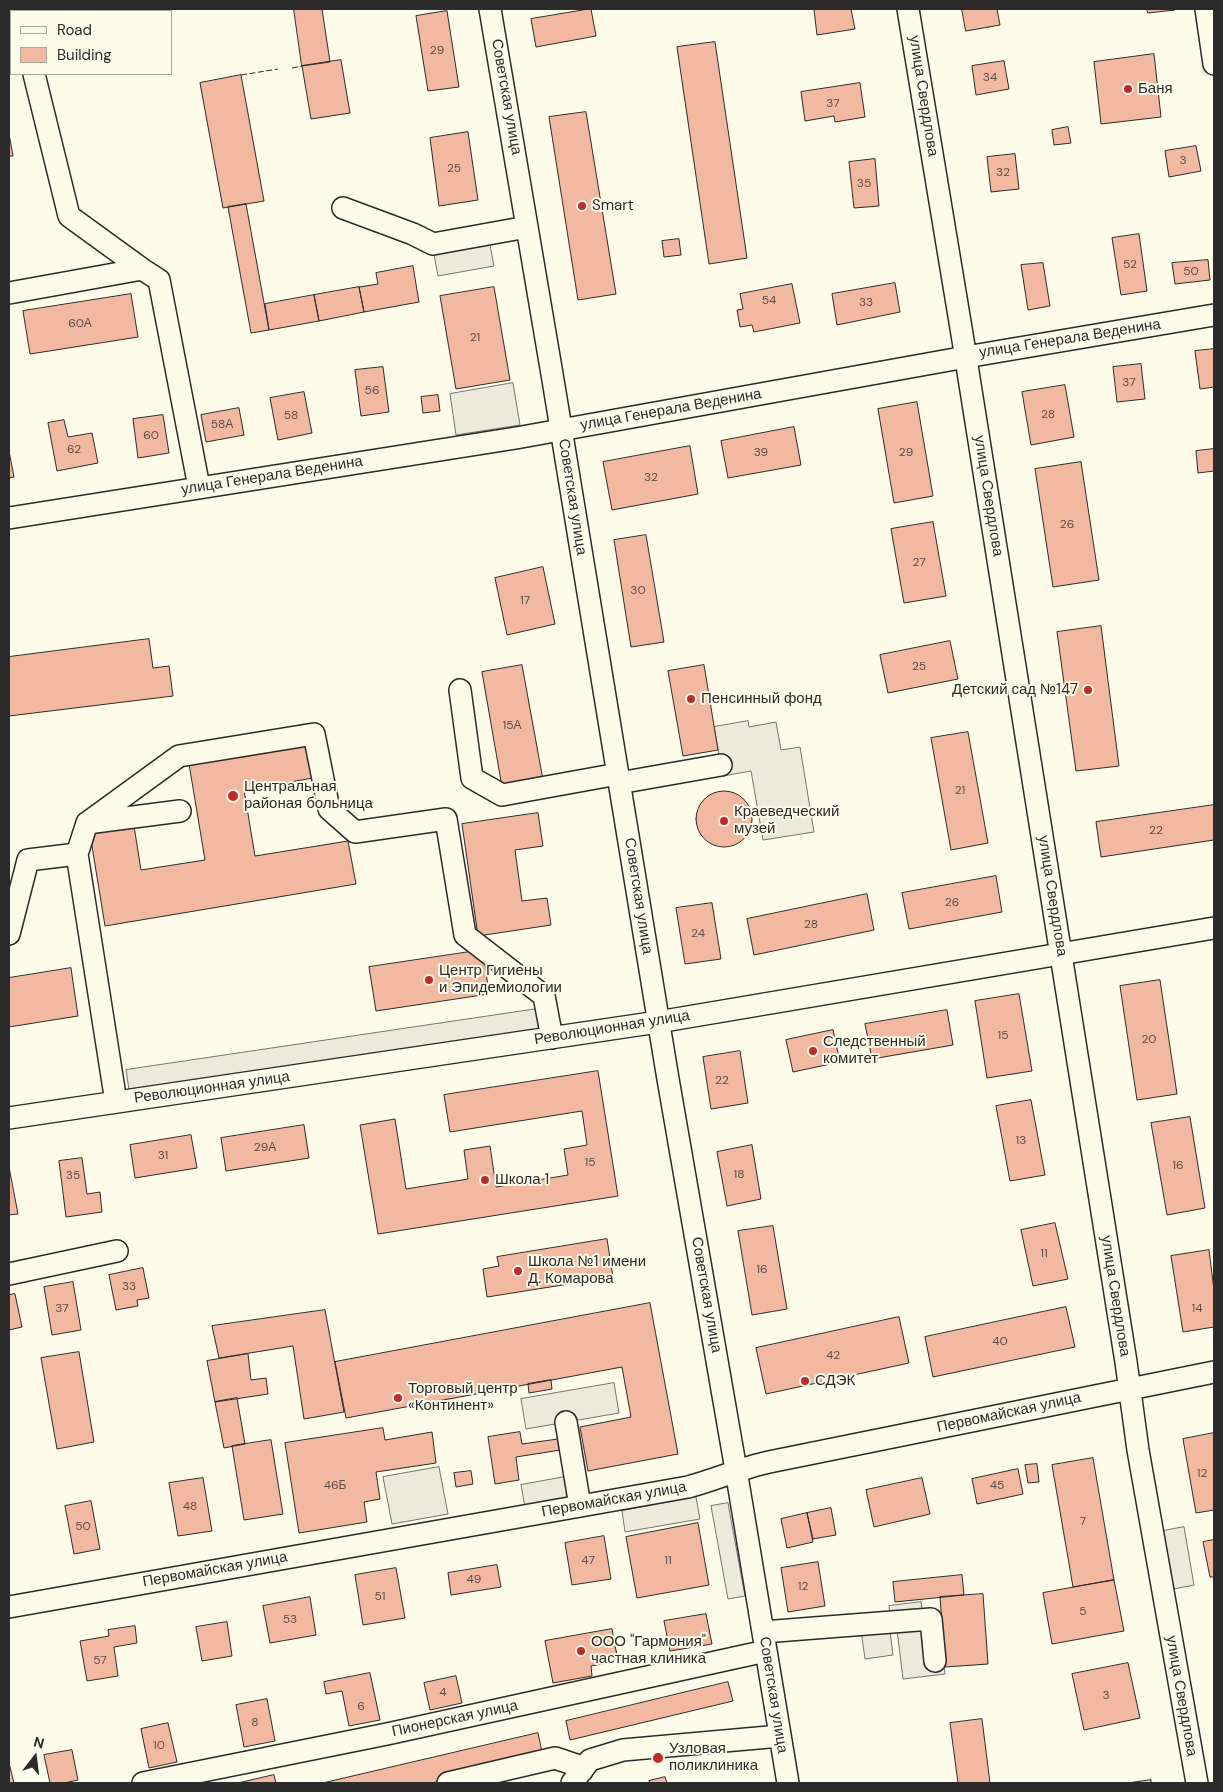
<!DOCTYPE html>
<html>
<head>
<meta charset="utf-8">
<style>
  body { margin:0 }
  #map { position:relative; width:1223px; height:1792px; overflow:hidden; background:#fdfbea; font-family:"DM Sans",sans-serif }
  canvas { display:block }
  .frame { position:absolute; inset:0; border:10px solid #2b2b2b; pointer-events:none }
  .legend { position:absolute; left:10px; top:10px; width:162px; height:65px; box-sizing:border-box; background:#fdfbea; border:1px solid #a9a89e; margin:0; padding:6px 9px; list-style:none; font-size:15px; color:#2b2b2b }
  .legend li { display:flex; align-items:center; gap:10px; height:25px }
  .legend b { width:25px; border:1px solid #a9a89e }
  .north { position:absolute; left:10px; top:1732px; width:50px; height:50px; -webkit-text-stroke:4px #fdfbea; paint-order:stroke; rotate:15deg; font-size:14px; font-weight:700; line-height:20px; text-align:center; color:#2b2b2b }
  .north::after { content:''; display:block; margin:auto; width:18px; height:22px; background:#2b2b2b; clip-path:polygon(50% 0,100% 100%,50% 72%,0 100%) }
</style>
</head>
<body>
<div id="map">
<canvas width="1223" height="1792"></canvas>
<div class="frame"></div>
<ul class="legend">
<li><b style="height:6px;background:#fdfbea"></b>Road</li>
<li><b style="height:14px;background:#f2b8a0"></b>Building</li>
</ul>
<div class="north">N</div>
</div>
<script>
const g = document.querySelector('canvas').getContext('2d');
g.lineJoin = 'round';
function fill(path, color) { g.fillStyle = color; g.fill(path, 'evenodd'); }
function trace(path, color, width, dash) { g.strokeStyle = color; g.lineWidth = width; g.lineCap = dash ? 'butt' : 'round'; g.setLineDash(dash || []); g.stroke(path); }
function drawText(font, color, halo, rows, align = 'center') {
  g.font = font + ' "DM Sans",sans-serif'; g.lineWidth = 4; g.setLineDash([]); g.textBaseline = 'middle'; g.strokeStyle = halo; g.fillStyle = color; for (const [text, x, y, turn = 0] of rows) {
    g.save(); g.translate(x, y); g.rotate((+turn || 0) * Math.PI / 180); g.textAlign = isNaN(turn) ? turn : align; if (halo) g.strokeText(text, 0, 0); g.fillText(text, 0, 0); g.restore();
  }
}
const parking = new Path2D(`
  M489 240 494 266 438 276 433 249Z
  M513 383 520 425 456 435 450 394Z
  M748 721 749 727 776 722 781 750 800 747 814 832 763 840 751 771 723 776 714 727Z
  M537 1009 540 1029 129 1090 126 1070Z
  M614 1383 619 1413 526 1429 521 1399Z
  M439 1467 448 1514 392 1524 383 1477Z
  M570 1476 575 1498 525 1507 521 1485Z
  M696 1497 700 1519 625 1532 622 1511Z
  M728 1503 745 1596 728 1599 711 1506Z
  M1184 1527 1194 1585 1169 1590 1158 1532Z
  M921 1602 923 1616 938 1614 945 1674 903 1679 897 1630 890 1631 893 1655 865 1659 861 1631 891 1627 889 1606Z`);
fill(parking, '#eceadb');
trace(parking, '#74746e', 1);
const building = new Path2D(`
  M64 9H111V11H64Z
  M294 9H322L330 62 302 66Z
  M591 9 596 36 536 47 531 19Z
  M824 9H851L855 29 817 35 814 10Z
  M962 9H997L1000 25 966 31Z
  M1147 9H1175V10L1148 13Z
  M447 11 459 87 428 91 416 16Z
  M715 42 747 258 709 264 677 47Z
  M1154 54 1161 117 1101 124 1094 62Z
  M341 60 350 113 311 119 302 66Z
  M1004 61 1009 89 976 95 972 66Z
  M241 75 264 201 223 208 200 83Z
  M860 83 865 117 835 122 834 116 805 121 801 92Z
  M586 112 616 294 578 300 549 117Z
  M1068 127 1071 143 1054 145 1052 130Z
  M468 132 478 200 439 206 430 138Z
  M9 134 13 156H9Z
  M1196 146 1201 171 1169 177 1165 151Z
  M1015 154 1019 189 991 192 987 157Z
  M875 159 879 206 854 208 849 162Z
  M246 204 269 330 251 333 228 207Z
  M1139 234 1147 291 1121 295 1112 238Z
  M679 239 681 255 664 257 662 241Z
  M1208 260 1210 280 1175 284 1172 263Z
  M1043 263 1050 306 1028 310 1021 265Z
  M413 266 419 302 364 312 359 287 378 284 376 273Z
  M895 283 900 312 837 325 832 294Z
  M792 284 800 323 754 332 752 325 740 327 737 310 743 309 740 294Z
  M359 287 364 312 319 321 314 295Z
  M494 287 510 380 456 389 440 296Z
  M131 294 138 337 30 354 23 311Z
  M314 295 319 321 269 330 265 304Z
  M1214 349V387L1200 389 1195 351Z
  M1141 364 1145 399 1117 402 1113 367Z
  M383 367 389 412 361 416 355 370Z
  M1065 385 1074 437 1031 445 1022 392Z
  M304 392 312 433 278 440 270 398Z
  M438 395 440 411 423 413 421 397Z
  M917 402 933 496 894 503 878 409Z
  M239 408 244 435 206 442 201 415Z
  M163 415 169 453 138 458 133 419Z
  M64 420 68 437 92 433 98 463 57 471 48 423Z
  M794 427 801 465 728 478 721 441Z
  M690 446 698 494 612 510 603 462Z
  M1214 449V471L1198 473 1196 451Z
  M9 451 14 477 9 478Z
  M1081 462 1099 580 1053 587 1035 469Z
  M933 522 946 596 904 603 891 529Z
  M646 535 664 642 631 647 614 540Z
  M543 567 555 624 507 635 495 578Z
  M1101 626 1119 766 1076 771 1057 632Z
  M149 639 153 668 169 666 173 696 9 716V657Z
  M950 641 958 679 888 693 880 655Z
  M522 665 543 780 502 787 482 672Z
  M704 665 718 750 683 756 668 671Z
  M968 732 988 843 951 850 931 738Z
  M307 744 313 778 244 790 255 856 348 841 356 884 105 926 90 834 134 826 141 870 205 860 189 764Z
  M696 819a28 28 0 1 1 56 0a28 28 0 1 1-56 0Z
  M1214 805V840L1101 857 1096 822Z
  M538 813 543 846 515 850 522 901 547 898 551 925 478 936 462 824Z
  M996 876 1002 912 909 929 902 893Z
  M867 894 874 930 754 955 747 919Z
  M712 903 721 959 685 964 676 908Z
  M483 950 489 994 376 1011 369 967Z
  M71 968 78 1016 9 1027V978Z
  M1160 980 1177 1094 1137 1100 1120 986Z
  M1019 994 1032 1071 987 1078 975 1001Z
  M947 1010 953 1045 872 1059 865 1024Z
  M833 1030 840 1062 793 1072 786 1040Z
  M740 1051 748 1103 711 1109 703 1057Z
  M598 1071 618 1196 378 1234 360 1125 395 1119 406 1189 468 1179 464 1150 490 1146 496 1187 568 1175 564 1149 587 1145 582 1111 450 1132 444 1095Z
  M1031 1100 1045 1175 1010 1181 996 1106Z
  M1190 1117 1205 1208 1167 1215 1151 1123Z
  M304 1125 309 1158 226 1171 221 1138Z
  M191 1135 197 1168 135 1178 130 1145Z
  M752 1145 761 1199 727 1206 717 1152Z
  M82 1158 87 1194 100 1192 102 1212 66 1217 59 1161Z
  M9 1167 18 1214 9 1215Z
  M1055 1223 1068 1279 1033 1286 1021 1230Z
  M773 1226 787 1309 752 1315 738 1231Z
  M607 1239 613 1277 487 1297 483 1269 499 1266 497 1257Z
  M1209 1250 1214 1290V1327L1183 1332 1171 1256Z
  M143 1268 149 1298 137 1300 138 1306 116 1310 109 1275Z
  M73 1282 81 1330 52 1335 44 1287Z
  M15 1294 22 1327 9 1330V1295Z
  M650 1303 678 1454 588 1471 580 1427 631 1417 622 1367 346 1418 335 1362Z
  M1066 1307 1075 1347 933 1377 925 1337Z
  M325 1310 344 1412 304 1419 293 1346 219 1358 212 1326Z
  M899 1317 909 1363 766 1394 756 1348Z
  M79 1352 94 1442 57 1449 41 1358Z
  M248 1354 251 1380 266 1378 268 1394 215 1402 207 1361Z
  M551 1380 552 1389 529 1393 528 1384Z
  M237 1398 245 1444 224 1448 215 1402Z
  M383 1428 385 1440 432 1432 436 1463 376 1472 380 1499 364 1502 367 1522 299 1533 285 1443Z
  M520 1432 522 1444 565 1438 567 1449 516 1457 519 1480 495 1484 488 1437Z
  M1214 1433V1510L1196 1513 1183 1439Z
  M271 1440 283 1514 244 1520 232 1446Z
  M1093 1458 1114 1580 1073 1587 1052 1465Z
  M1037 1464 1039 1482 1028 1483 1025 1465Z
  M1018 1469 1023 1494 977 1504 972 1479Z
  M471 1471 473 1484 456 1487 454 1473Z
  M203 1478 212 1531 178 1536 169 1483Z
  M922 1478 930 1514 874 1527 866 1490Z
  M91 1501 100 1549 74 1554 65 1506Z
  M831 1508 836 1535 813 1539 807 1513Z
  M807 1513 813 1542 787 1548 781 1519Z
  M698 1523 709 1585 637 1598 626 1537Z
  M604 1536 611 1579 572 1585 565 1543Z
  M1214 1540V1577H1210L1203 1542Z
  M818 1562 825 1606 788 1612 781 1568Z
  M497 1565 501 1587 451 1595 448 1573Z
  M396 1568 405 1618 363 1625 355 1575Z
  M962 1575 964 1595 895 1602 893 1582Z
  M1114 1580 1124 1631 1052 1644 1043 1593Z
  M983 1594 988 1664 945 1667 940 1597Z
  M310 1597 316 1635 270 1643 263 1606Z
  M706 1614 712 1644 670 1651 664 1621Z
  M227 1622 232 1656 202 1661 196 1627Z
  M135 1626 137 1643 114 1647 118 1676 87 1681 80 1641 109 1636 108 1630Z
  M612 1629 618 1661 591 1666 592 1676 553 1683 545 1641Z
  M1128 1663 1140 1718 1084 1730 1072 1674Z
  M370 1673 380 1720 349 1726 342 1691 326 1694 324 1682Z
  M456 1676 462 1703 430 1710 424 1683Z
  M728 1682 733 1701 570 1740 566 1721Z
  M267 1699 275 1741 244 1747 236 1705Z
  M982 1719 990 1783H958L950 1723Z
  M168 1723 177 1762 149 1768 141 1729Z
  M538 1733 543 1757 432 1783H323Z
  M72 1750 78 1780 64 1783H50L44 1755Z
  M9 1763 14 1783H9Z
  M274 1775 276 1783H238Z
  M665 1777 667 1783H650L649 1781Z
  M1151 1780V1783H1128Z`);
fill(building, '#f2b8a0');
trace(building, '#2b2b2b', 1);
const minor = new Path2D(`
  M490 9 553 380 668 1079 736 1470 788 1783
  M908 9 962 334 1057 930 1126 1362 1138 1450 1197 1783
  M1206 9 1214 64
  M34 74 69 216 142 269
  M343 208 413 234 433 244 527 227
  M9 293 142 269 159 280 199 487
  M9 518 516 438 966 357 1214 315
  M460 690 472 778 502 795 618 774
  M619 783 721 765
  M87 823 179 756 314 734 329 809 355 832 446 819 465 935 544 996 552 1038
  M77 854 87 823 180 811
  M9 934 28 860 77 854 116 1102
  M9 1118 658 1022 1214 928
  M9 1274 117 1251
  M566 1422 580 1506
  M9 1607 688 1487C715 1480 741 1468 769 1462L1214 1372
  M763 1632 931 1619 935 1661
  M143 1783 387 1734 766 1651
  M448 1783 555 1758 576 1765 582 1771
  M572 1783 590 1760 623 1750 780 1736`);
trace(minor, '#2b2b2b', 24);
trace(minor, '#fdfbea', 21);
trace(new Path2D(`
  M292 68 302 66
  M241 75 278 69`), '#2b2b2b', 1, [6, 2.5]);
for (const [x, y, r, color] of [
  [1128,89,5,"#c62828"],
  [582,206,5,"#c62828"],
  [1088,690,5,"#c62828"],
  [691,699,5,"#c62828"],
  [233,796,6,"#c62828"],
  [724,821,5,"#c62828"],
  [429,980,5,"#c62828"],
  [813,1051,5,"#c62828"],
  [485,1180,5,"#c62828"],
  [518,1271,5,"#c62828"],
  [805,1381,5,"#c62828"],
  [398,1398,5,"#c62828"],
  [581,1651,5,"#c62828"],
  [658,1758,6,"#c62828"]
]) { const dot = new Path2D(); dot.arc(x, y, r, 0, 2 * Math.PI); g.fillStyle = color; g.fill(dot); trace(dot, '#fdfbea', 2); }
drawText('12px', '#5d4e48', null, [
  ["29",437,51],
  ["34",990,78],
  ["37",833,104],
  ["3",1183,161],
  ["25",454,169],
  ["32",1003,173],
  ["35",864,184],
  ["52",1130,265],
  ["50",1191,272],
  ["54",769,301],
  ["33",866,303],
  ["60А",80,324],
  ["21",475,338],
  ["37",1129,383],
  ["56",372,391],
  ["28",1048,415],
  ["58",291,416],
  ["58А",222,425],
  ["60",151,436],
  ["62",74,450],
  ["39",761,453],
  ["29",906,453],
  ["32",651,478],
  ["26",1067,525],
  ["27",919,563],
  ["30",638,591],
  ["17",525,601],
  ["25",919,667],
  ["15А",512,726],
  ["21",960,791],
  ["22",1156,831],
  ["26",952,903],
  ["28",811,925],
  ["24",698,934],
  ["15",1003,1036],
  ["20",1149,1040],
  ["22",722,1081],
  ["13",1021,1141],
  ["29А",265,1148],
  ["31",163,1156],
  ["15",590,1163],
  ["16",1178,1166],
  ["18",739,1175],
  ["35",73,1176],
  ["11",1044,1254],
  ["16",762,1270],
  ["33",129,1287],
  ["37",62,1309],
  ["14",1197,1309],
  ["40",1000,1342],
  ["42",833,1356],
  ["12",1202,1474],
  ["46Б",335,1486],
  ["45",997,1486],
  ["48",190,1507],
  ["7",1083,1522],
  ["50",83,1527],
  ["47",588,1561],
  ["11",668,1561],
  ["49",474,1580],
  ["12",803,1587],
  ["51",380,1597],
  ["5",1083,1612],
  ["53",290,1620],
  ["57",100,1661],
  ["4",443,1693],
  ["3",1106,1696],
  ["6",361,1707],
  ["8",255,1723],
  ["10",159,1746]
]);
drawText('15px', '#2b2b2b', '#fdfbea', [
  ["Баня",1138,89],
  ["Smart",592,206],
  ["Детский сад №147",1078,690,"right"],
  ["Пенсинный фонд",701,699],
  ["Центральная",244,787],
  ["районая больница",244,804],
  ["Краеведческий",734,812],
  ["музей",734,829],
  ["Центр Гигиены",439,971],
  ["и Эпидемиологии",439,988],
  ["Следственный",823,1042],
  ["комитет",823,1059],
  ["Школа 1",495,1180],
  ["Школа №1 имени",528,1262],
  ["Д. Комарова",528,1279],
  ["СДЭК",815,1381],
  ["Торговый центр",408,1389],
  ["«Континент»",408,1406],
  ["ООО \"Гармония\"",591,1642],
  ["частная клиника",591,1659],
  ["Узловая",669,1749],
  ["поликлиника",669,1766]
], 'left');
drawText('15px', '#2b2b2b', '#fdfbea', [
  ["улица Свердлова",923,96,81],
  ["Советская улица",506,97,80],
  ["улица Генерала Веденина",1070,339,-9],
  ["улица Генерала Веденина",671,410,-10],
  ["улица Генерала Веденина",272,476,-9],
  ["улица Свердлова",988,496,81],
  ["Советская улица",572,497,81],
  ["Советская улица",638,896,81],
  ["улица Свердлова",1052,896,81],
  ["Революционная улица",612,1028,-9],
  ["Революционная улица",212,1088,-8],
  ["Советская улица",706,1295,80],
  ["улица Свердлова",1115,1296,81],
  ["Первомайская улица",1009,1413,-12],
  ["Первомайская улица",614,1500,-10],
  ["Первомайская улица",215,1570,-10],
  ["Советская улица",773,1695,81],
  ["улица Свердлова",1181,1696,80],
  ["Пионерская улица",455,1719,-12]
]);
</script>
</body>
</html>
